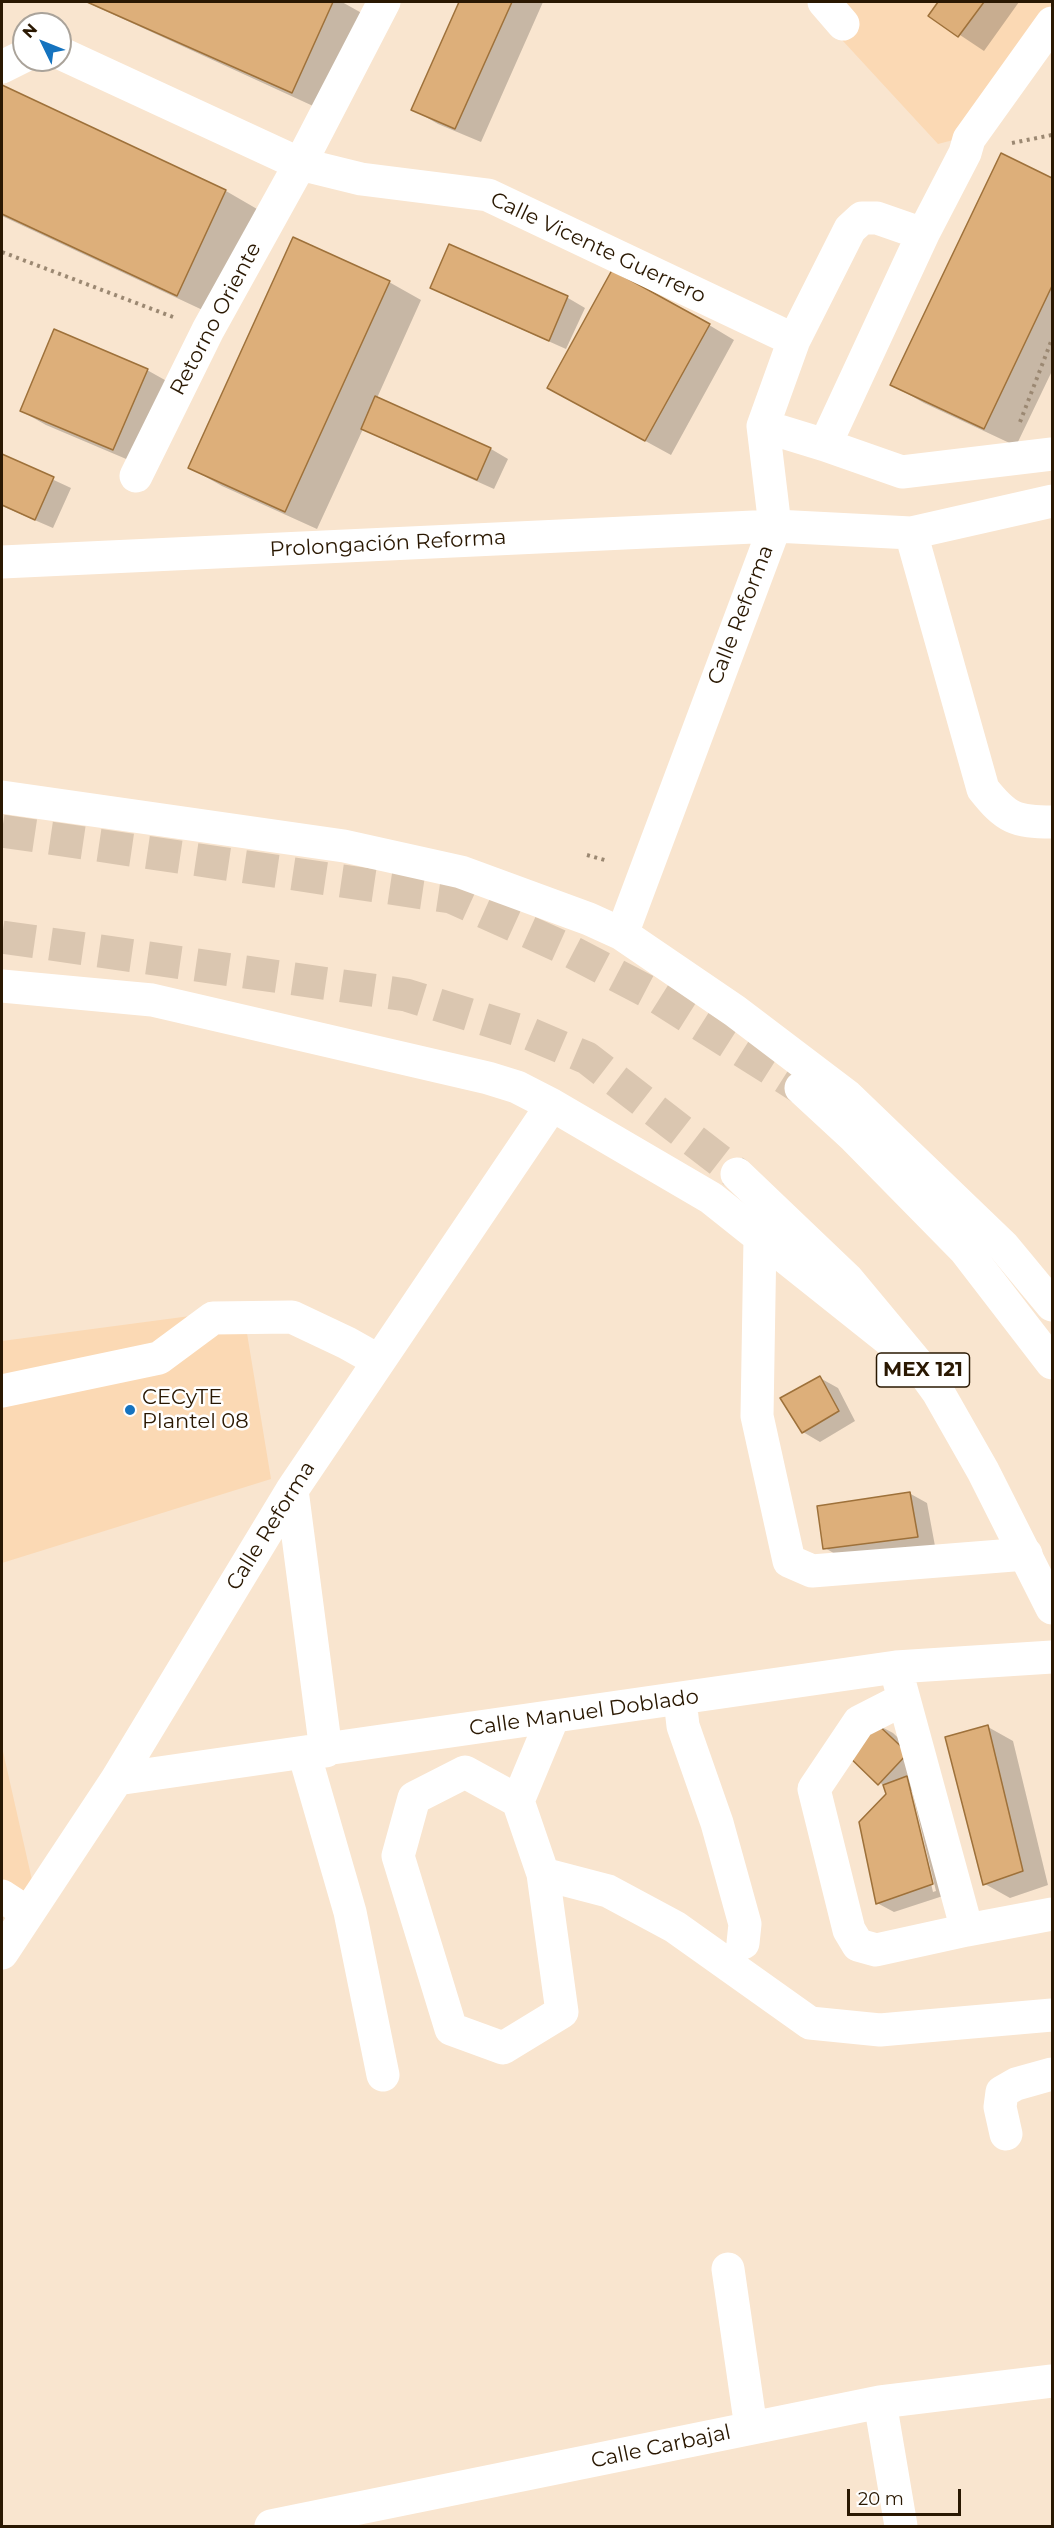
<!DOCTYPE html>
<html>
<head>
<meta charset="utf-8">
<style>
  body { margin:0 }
  #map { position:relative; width:1054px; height:2528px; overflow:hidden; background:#f9e5cf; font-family:Montserrat,sans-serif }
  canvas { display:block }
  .frame { position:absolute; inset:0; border:3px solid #2a1802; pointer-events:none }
  .north { position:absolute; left:12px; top:12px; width:60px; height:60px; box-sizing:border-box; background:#fff; border:2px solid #aaa39a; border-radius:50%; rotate:313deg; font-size:16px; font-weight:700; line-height:24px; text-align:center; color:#2a1802 }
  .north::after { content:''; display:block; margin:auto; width:21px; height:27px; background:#1573bf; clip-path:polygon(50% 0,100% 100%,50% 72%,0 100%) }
  .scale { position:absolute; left:847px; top:2489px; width:114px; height:27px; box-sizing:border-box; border:3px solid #2a1802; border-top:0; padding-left:8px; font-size:18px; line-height:21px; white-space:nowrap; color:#2a1802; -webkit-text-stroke:4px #fff; paint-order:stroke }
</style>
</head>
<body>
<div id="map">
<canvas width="1054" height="2528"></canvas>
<div class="frame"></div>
<div class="north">N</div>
<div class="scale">20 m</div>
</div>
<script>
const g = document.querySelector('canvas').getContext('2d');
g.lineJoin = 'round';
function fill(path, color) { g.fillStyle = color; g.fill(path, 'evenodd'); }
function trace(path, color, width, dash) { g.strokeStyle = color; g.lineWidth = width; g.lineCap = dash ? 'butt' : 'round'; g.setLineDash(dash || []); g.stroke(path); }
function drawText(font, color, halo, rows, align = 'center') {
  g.font = font + ' Montserrat,sans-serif'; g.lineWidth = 5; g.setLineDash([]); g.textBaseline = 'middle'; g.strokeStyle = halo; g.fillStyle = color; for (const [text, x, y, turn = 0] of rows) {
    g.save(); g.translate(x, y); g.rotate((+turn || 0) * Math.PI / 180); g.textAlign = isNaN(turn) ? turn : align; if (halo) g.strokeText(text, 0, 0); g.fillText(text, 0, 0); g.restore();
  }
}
fill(new Path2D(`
  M807 2H1052V11L961 138 938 144Z
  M243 1309 271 1479 2 1563V1341Z
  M2 1747 32 1880 2 1919Z`), '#fbd9b4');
fill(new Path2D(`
  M86 2H342L367 16 324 111Z
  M460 2H543L481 142 438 124 412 109Z
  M940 2H1019L984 51 930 15Z
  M2 87 226 191 257 209 209 313 2 216Z
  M1002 155 1052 179V371L1016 446 924 403 892 385Z
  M450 246 568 298 585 308 566 349 449 297 432 287Z
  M389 282 421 300 377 398 491 449 508 459 494 489 380 438 363 429 317 529 222 486 190 468Z
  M709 325 734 340 671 455 574 402Z
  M147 370 172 384 138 464 46 425 21 411Z
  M2 456 71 488 53 528 2 506Z
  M820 1378 838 1388 855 1421 820 1442 803 1432Z
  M909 1493 927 1503 935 1546 842 1558 825 1548Z
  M876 1724 893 1733 925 1764 949 1894 894 1912 877 1903 887 1794 885 1787 845 1751ZM909 1791H912L936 1891 933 1892Z
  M988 1727 1013 1741 1048 1885 1010 1898 985 1884Z`), '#0003');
const building = new Path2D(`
  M87 2H333L292 93Z
  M459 2H512L455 129 411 110Z
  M938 2H984L958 37 928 16Z
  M2 85 226 190 177 296 2 214Z
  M1001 153 1052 178V286L984 429 890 385Z
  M293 237 390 281 285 512 188 468Z
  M449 244 568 296 549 341 430 288Z
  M612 270 710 324 645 441 547 388Z
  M54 329 148 369 113 450 20 411Z
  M375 396 491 448 477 480 361 429Z
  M2 454 54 477 35 520 2 505Z
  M820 1376 839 1411 802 1433 780 1398Z
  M910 1492 918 1537 823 1549 817 1506Z
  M875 1722 908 1753 878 1785 843 1751Z
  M988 1725 1023 1871 983 1885 945 1737Z
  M907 1776 933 1884 876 1904 859 1822 886 1794 883 1785Z`);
fill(building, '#ddaf7a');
trace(building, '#9e713a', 1.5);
trace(new Path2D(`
  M2 831 451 897 564 948 654 995 801 1088
  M2 937 406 995 528 1033 587 1058 737 1174`), '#dac6b0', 33, [33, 16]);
trace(new Path2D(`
  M1012 143 1052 135
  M2 252 173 317
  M1020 422 1052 339
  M587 855 608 861`), '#9b8872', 4, [3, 4.5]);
trace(new Path2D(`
  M824 2 843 24
  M60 53 300 164 361 179 488 195 794 340
  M2 67 24 56
  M763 426 825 445 902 472 1052 454
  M825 445 923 234 965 153 969 139 1052 23
  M136 476 208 330 300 164 384 2
  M911 533 983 789C1006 818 1015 822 1052 822
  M2 562 775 526 911 533 1052 501
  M2 797 344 846 461 872 589 919 622 934 735 1011 847 1096 1004 1247 1052 1305
  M622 934 775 526 763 426 794 340 850 229 862 218H877L923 234
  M2 986 152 1000 488 1078 517 1087 552 1105 711 1198 888 1339
  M768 1225 760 1238 757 1416 789 1561 812 1571 1026 1554
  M2 1391 159 1358 213 1318 292 1317 347 1343 379 1361
  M292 1490 326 1751
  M898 1677 967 1930 1052 1914
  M680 1699 683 1726 717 1823 745 1924 743 1943
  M904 1699 859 1722 814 1789 849 1930 858 1945 876 1950 967 1930
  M553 1717 518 1801 543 1874 608 1891 675 1927 810 2023 880 2030 1052 2015
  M304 1753 350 1912 383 2075
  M117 1779 896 1667 1052 1657
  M518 1801 465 1772 414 1798 398 1856 451 2029 503 2048 562 2012 543 1874
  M2 1896 28 1913
  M2 1953 117 1779 292 1490 552 1105
  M1006 2134 1000 2107 1002 2092 1016 2084 1052 2074
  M728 2269 751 2428
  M880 2402 901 2526
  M271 2526 880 2402 1052 2381`), '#fff', 33);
trace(new Path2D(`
  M801 1088 854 1137 965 1250 1052 1363
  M737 1174 848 1280 917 1363 938 1392 983 1471 1052 1608`), '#fff', 33);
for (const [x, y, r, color] of [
  [130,1410,6,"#1573bf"]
]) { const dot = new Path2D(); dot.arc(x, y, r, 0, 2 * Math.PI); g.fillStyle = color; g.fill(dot); trace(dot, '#fff', 2); }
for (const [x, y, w] of [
  [923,1370,93]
]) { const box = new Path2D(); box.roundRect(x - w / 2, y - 17, w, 34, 4.5); g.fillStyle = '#fff'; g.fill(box); trace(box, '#2a1802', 1.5); }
drawText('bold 20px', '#2a1802', null, [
  ["MEX 121",923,1370]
]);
drawText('21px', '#2a1802', '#fff', [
  ["Calle Vicente Guerrero",598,248,25],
  ["Retorno Oriente",216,319,-62],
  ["Prolongación Reforma",388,544,-3],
  ["Calle Reforma",741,615,-69],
  ["Calle Reforma",271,1526,-58],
  ["Calle Manuel Doblado",584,1713,-8],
  ["Calle Carbajal",661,2447,-12]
]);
drawText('21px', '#2a1802', '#fff', [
  ["CECyTE",142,1398],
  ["Plantel 08",142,1422]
], 'left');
</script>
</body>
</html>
